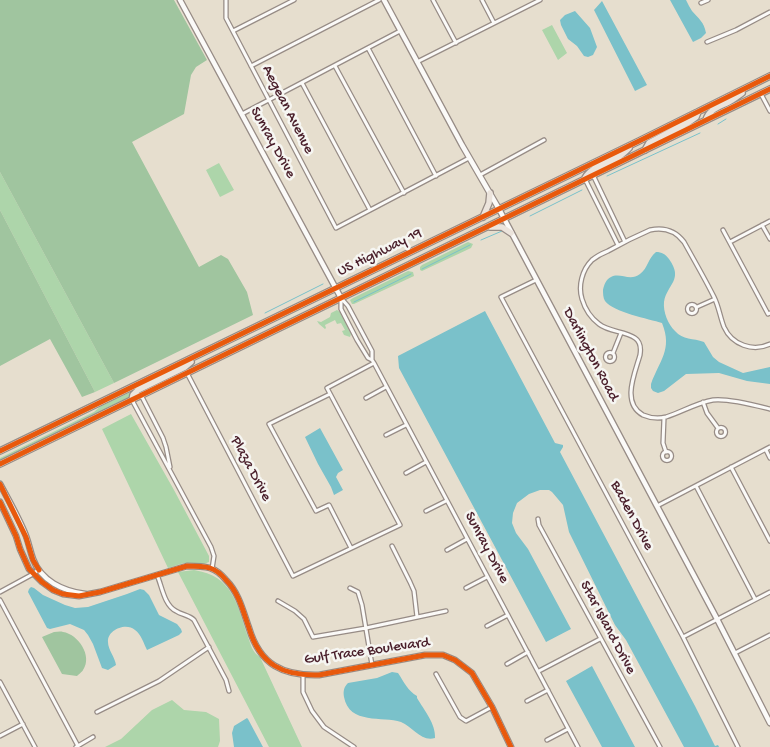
<!DOCTYPE html>
<html>
<head>
<meta charset="utf-8">
<style>
  body { margin:0 }
  canvas { display:block; background:#e6dece }
</style>
</head>
<body>
<canvas width="770" height="747"></canvas>
<script>
const g = document.querySelector('canvas').getContext('2d');
g.lineJoin = 'round';
function fill(path, color) { g.fillStyle = color; g.fill(path, 'evenodd'); }
function trace(path, color, width, dash) { g.strokeStyle = color; g.lineWidth = width; g.lineCap = dash ? 'butt' : 'round'; g.setLineDash(dash || []); g.stroke(path); }
function drawText(font, color, halo, rows, align = 'center') {
  g.font = font + ' "Gochi Hand",sans-serif'; g.lineWidth = 5; g.setLineDash([]); g.textBaseline = 'middle'; g.strokeStyle = halo; g.fillStyle = color; for (const [text, x, y, turn = 0] of rows) {
    g.save(); g.translate(x, y); g.rotate((+turn || 0) * Math.PI / 180); g.textAlign = isNaN(turn) ? turn : align; if (halo) g.strokeText(text, 0, 0); g.fillText(text, 0, 0); g.restore();
  }
}
fill(new Path2D(`
  M552 25 567 53 558 60 542 30Z
  M219 163 234 190 220 197 206 170Z
  M0 172 114 383 95 392 0 210Z
  M468 242 473 244 471 248 422 271 420 270V267L422 265Z
  M408 271 413 272 414 276 354 304H352L350 300 353 298Z
  M337 310 340 312 351 334 350 337 344 335 342 331 345 330 341 323 337 324 335 320 325 325 326 328 325 329 319 324 317 321 321 322 330 317 331 313Z
  M135 390 131 396 0 460V458L94 412 101 406Z
  M131 414 174 490 209 556V562L204 564 184 563 168 568 102 429Z
  M194 570C233 576 237 604 248 637 251 645 252 652 260 657L302 747H269L178 572Z
  M172 700 184 710 206 712 219 719 220 741 218 747H105L121 739 152 710Z`), '#add5aa');
fill(new Path2D(`
  M0 0H174L207 60 196 67 191 75 184 114 132 142 199 267 221 255 228 259 247 292 253 315 114 383 0 172Z
  M0 210 95 392 82 397 50 339 0 366Z
  M54 632C57 632 60 631 63 632 78 634 93 656 83 670 83 671 78 675 77 676L62 674 42 637Z`), '#a0c59f');
fill(new Path2D(`
  M670 0H686C688 4 690 8 692 11 699 19 704 22 706 33L701 38 693 42Z
  M602 1 647 85 635 91 594 10Z
  M575 11 590 28 597 47 593 55 588 57 584 56 577 46 568 39 561 25 560 20 565 15Z
  M656 252C662 252 665 254 669 259 684 280 667 284 664 302 663 312 668 324 675 331 683 340 693 338 704 342L713 357 719 362 743 373 770 367V384L747 381 719 373 686 374 664 391 658 393 653 391 651 388V384C659 361 673 350 662 323 649 319 613 312 605 301 603 298 603 293 603 290 604 285 606 279 611 277 620 272 630 282 640 274 648 268 648 258 656 252Z
  M485 311 555 443 563 445V447L560 452 695 706 715 746 718 745 719 747H684L626 640 615 625 610 615 569 532 563 505 552 492 549 490H540L529 494 517 503 513 513 512 523 516 533 528 549 571 629 546 642 399 368 398 356Z
  M320 428 343 470 338 473 336 477 343 490 334 495 331 487 318 464 305 437Z
  M31 587 34 588 43 595 65 605 75 608 88 607 127 594 140 589 144 590 149 595 159 615 177 624 181 629 182 632 179 635 147 650C144 644 141 634 135 630 126 622 107 630 108 642 108 650 115 657 116 665L108 670 102 668 93 644 88 635 84 630 70 624 50 629 47 628 28 592 29 589Z
  M592 666 635 747H602L566 681Z
  M392 672 398 673C404 682 408 691 417 696V698C424 710 436 724 435 738 421 742 413 727 401 722 383 716 349 725 344 697 343 691 344 687 348 683L377 678Z
  M247 718 248 719 263 747H234L232 733 234 726Z`), '#7ac1ca');
trace(new Path2D(`
  M718 124 726 119
  M607 176 700 133
  M530 216 582 190
  M481 240 502 231
  M372 261 381 256
  M422 269 470 245
  M340 276 356 268
  M354 302 411 274
  M265 313 323 284`), '#7ac1ca', 1);
const minor = new Path2D(`
  M226 0V18L336 228 469 158
  M433 0 456 43
  M482 0 494 23
  M701 3 708 0
  M233 31 294 0
  M707 42 736 30 770 12
  M368 48 436 176
  M417 62 540 0
  M251 66 379 0
  M335 66 404 193
  M302 83 370 210
  M761 94 770 111
  M242 114 400 31
  M480 175 544 140
  M593 175 625 242
  M585 179 618 245
  M762 225 770 239
  M723 230 768 314 770 313
  M730 242 770 221
  M536 280 501 297 683 637 738 747
  M341 298 348 306 372 351V360L374 363 578 747
  M341 298V309L357 340 368 358 372 360
  M687.5 309a4.5 4.5 0 1 1 9 0a4.5 4.5 0 1 1-9 0Z
  M697 307 715 299
  M770 344C753 352 732 345 724 327 720 317 719 307 714 297 705 279 694 260 684 242 675 230 664 227 650 230 636 236 622 243 608 251 603 253 597 256 592 260 582 270 578 286 582 299 585 309 591 318 599 324 609 332 625 331 635 338 641 342 641 349 640 355 635 373 621 403 643 415 650 418 658 419 666 417 682 412 696 403 713 400 728 398 754 405 770 409
  M605.5 357a4.5 4.5 0 1 1 9 0a4.5 4.5 0 1 1-9 0Z
  M613 353 621 333
  M187 373 293 576 400 525 327 388 374 363
  M330 394 269 424 316 511 329 505 351 548
  M141 395 163 438 166 447 170 467
  M366 398 386 387
  M132 400 211 547 214 556 212 569
  M703 402 707 413 718 428
  M664 418 663 443 666 452
  M716.5 432a4.5 4.5 0 1 1 9 0a4.5 4.5 0 1 1-9 0Z
  M386 435 406 425
  M766 450 770 458
  M662.5 456a4.5 4.5 0 1 1 9 0a4.5 4.5 0 1 1-9 0Z
  M731 467 770 541
  M406 473 426 462
  M696 486 755 599
  M657 506 770 447
  M426 511 446 501
  M538 519 539 525 660 747
  M392 546 410 582 414 591 417 617
  M447 550 467 539
  M157 575C162 586 164 605 176 611 182 615 189 615 194 620L226 680 229 691
  M350 588 358 592 362 605 372 665
  M466 588 487 577
  M0 592 33 574 38 570
  M0 600 78 746
  M278 601 295 611 304 619 313 637 366 628 446 611
  M487 626 508 615
  M683 637 770 592
  M735 653 770 635
  M507 664 528 652
  M539 671 600 639
  M436 674 460 717 466 721 492 707
  M303 676V692L312 711 324 727 354 747
  M0 682 35 747
  M527 701 548 690
  M97 712 159 681 209 647
  M0 736 23 724
  M547 740 568 729
  M76 747 93 737`);
const tertiary = new Path2D(`
  M180 0 341 298
  M384 0 462 145 499 209 717 619 770 723
  M0 484C9 501 19 518 26 536 29 544 30 551 33 559 41 581 63 591 85 594
  M0 502 16 536 20 549 29 569 42 582 53 590 63 594 79 596 100 592 187 566C195 566 203 566 210 568 216 570 222 575 226 580 239 593 243 611 249 628 260 665 283 676 319 675L425 655H443L455 660 472 673 492 707 511 747`);
const trunk = new Path2D(`
  M706 120C709 108 723 106 732 100 736 98 739 95 742 93
  M645 150 649 143 689 122 696 117 698 112
  M585 178C591 167 606 164 616 158 621 156 625 152 629 148
  M483 217 489 203 490 193
  M490 227H502L511 233
  M132 400 133 395 138 390 185 367 191 362
  M0 451 639 141 770 76
  M0 464 770 89`);
trace(minor, '#978c86', 5.5);
trace(tertiary, '#978c86', 7);
trace(trunk, '#978c86', 8);
trace(minor, '#fbfaf8', 3);
trace(tertiary, '#fbfaf8', 4.5);
trace(trunk, '#ece4dc', 5.5);
trace(new Path2D(`
  M0 451 639 141 770 76
  M0 464 770 89
  M0 484 26 537 33 560 39 570
  M0 502 16 536 20 549 29 569 42 582 53 590 63 594 79 596 100 592 187 566C195 566 203 566 210 568 216 570 222 575 226 580 239 593 243 611 249 628 260 665 283 676 319 675L425 655H443L455 660 472 673 492 707 511 747`), '#e8590c', 5);
drawText('15px', '#4a1f2b', '#f6f6f2', [
  ["Aegean Avenue",287,110,63],
  ["Sunray Drive",272,143,61],
  ["US Highway 19",380,253,-26],
  ["Darlington Road",590,355,62],
  ["Plaza Drive",250,469,62],
  ["Baden Drive",631,516,62],
  ["Sunray Drive",486,548,62],
  ["Star Island Drive",607,628,62],
  ["Gulf Trace Boulevard",367,652,-8]
]);
</script>
</body>
</html>
